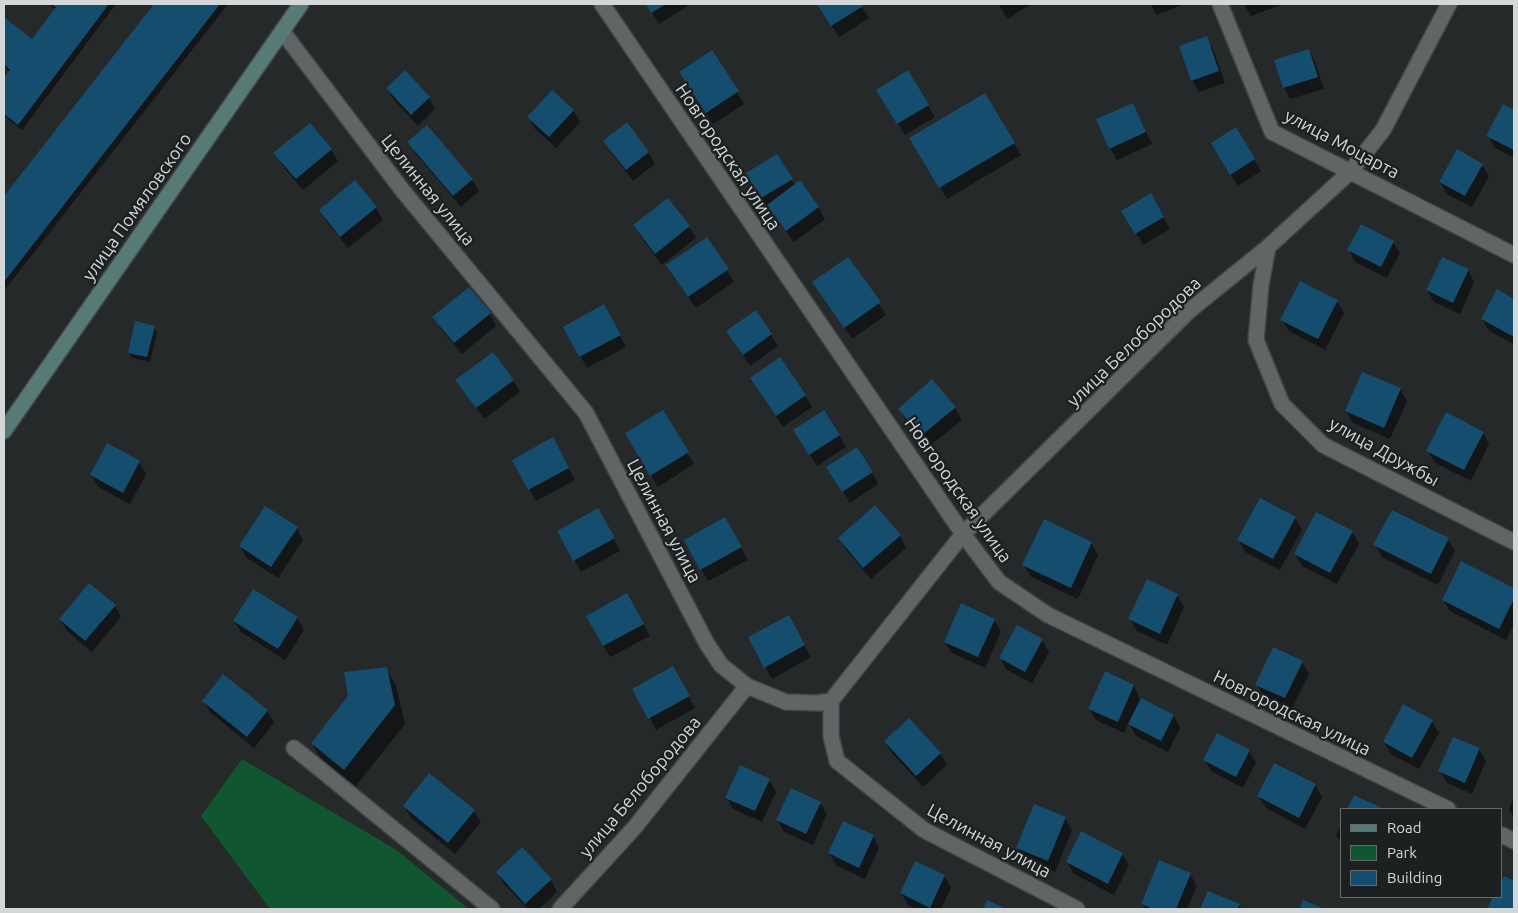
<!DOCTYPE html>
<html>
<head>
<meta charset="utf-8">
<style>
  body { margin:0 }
  #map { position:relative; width:1518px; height:913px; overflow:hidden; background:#25292a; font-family:Ubuntu,sans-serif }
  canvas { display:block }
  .frame { position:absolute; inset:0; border:5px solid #d4d7d7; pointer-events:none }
  .legend { position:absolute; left:1340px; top:808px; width:162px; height:90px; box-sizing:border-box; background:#1c2020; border:1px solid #666969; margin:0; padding:6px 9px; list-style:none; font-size:15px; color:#d4d7d7 }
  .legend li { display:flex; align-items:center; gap:10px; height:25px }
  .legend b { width:25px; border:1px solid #666969 }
</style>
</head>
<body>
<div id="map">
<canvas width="1518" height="913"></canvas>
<div class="frame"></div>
<ul class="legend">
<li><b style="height:6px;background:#567b77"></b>Road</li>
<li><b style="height:14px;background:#105731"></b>Park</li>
<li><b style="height:14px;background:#144d6d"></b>Building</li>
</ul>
</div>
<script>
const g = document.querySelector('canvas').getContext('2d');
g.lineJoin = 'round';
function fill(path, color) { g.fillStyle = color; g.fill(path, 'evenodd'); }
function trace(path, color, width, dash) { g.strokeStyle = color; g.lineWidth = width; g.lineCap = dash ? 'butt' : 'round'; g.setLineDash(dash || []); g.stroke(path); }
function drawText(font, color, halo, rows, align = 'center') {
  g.font = font + ' Ubuntu,sans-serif'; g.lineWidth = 4.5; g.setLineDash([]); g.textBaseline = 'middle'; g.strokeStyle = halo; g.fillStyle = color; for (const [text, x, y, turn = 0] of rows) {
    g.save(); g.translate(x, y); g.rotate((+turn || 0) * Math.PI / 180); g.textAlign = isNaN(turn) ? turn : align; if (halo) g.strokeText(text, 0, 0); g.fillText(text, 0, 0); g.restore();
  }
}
fill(new Path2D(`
  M242 759 395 849 469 909H270L201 816Z`), '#105731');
fill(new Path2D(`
  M48 4H116L22 130 4 116V80L10 72 4 66V18L32 40 56 10Z
  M155 4H228L4 291V198Z
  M647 4H691L659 24Z
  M818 4H860L869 18 839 37Z
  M998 4H1031L1008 19Z
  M1150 4H1185L1157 15Z
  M1244 4H1284L1251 16Z
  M1206 38 1213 49 1225 83 1199 92 1192 80Z
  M1309 50 1315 62 1324 89 1290 99 1284 88Z
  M712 52 744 104 713 124 688 84Z
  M908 72 935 117 905 135 878 90Z
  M387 88 429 98 435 109 418 126 394 100Z
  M985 94 1021 155 947 199 911 139Z
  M1133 104 1152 144 1117 160 1110 148Z
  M1503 106 1514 111V158L1495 148 1488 136Z
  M573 110 580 122 556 148 535 129 529 117Z
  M1236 129 1261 171 1238 186 1219 155Z
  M605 141 648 152 655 164 633 181 612 153Z
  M409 143 472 180 479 191 461 207 416 154Z
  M331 150 338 161 303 190 282 165 275 153Z
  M777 155 795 185 818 207 825 219 794 242 770 209H769L754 185Z
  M1482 165 1489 176 1472 207 1447 194 1440 182Z
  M355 182 376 208 383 220 348 248 327 222 320 210Z
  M1150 195 1170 229 1143 245 1123 211Z
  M634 226 689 227 696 238 662 265 641 237Z
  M707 239 734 282 696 308 674 277Z
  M1393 242 1400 253 1387 278 1355 262 1349 250Z
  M848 258 886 315 852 339 813 283Z
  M1468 270 1474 282 1460 314 1434 302 1427 290Z
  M468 288 490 314 496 326 462 354 441 329 434 317Z
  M1497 291 1514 300V344L1489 331 1482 319Z
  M1337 301 1344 313 1325 350 1289 331 1282 320Z
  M604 306 626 347 587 368 565 328Z
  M154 327 157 332 150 362 132 358 129 353Z
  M728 332 771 335 778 346 750 366Z
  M513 380 520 392 484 419 457 381Z
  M932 381 955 408 962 420 928 447 906 421 899 409Z
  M1400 389 1407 401 1390 439 1353 423 1346 411Z
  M758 390 805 396 812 407 783 427Z
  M663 412 694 464 658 487 626 433Z
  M1483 432 1489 444 1471 481 1435 463 1428 451Z
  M839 435 846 447 817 466 801 442Z
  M552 439 575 480 536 501 513 461Z
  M139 462 146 474 130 504 98 487 92 475Z
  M872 472 878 484 850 503 834 479Z
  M598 510 620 551 581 572 559 531Z
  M1295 518 1302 530 1280 570 1245 552 1239 540Z
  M725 519 748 560 708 581 685 540Z
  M1044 521 1091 543 1098 555 1078 599 1031 577 1024 565Z
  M297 528 303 540 278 578 247 558 240 546Z
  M1352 532 1359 544 1337 584 1302 566 1295 554Z
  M900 536 906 548 871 579 846 550 839 538Z
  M1448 539 1455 551 1438 585 1382 557 1375 545Z
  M1462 563 1514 589V624L1506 640 1450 611 1443 600Z
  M627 595 650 636 610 657 588 617Z
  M1177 595 1184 607 1167 645 1137 631 1130 619Z
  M115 606 121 617 92 652 67 631 60 619Z
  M788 616 811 657 772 679 749 638Z
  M297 618 304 630 285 660 241 632 234 621Z
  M994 620 1001 632 985 668 952 653 945 642Z
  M1042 640 1049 652 1032 683 1007 670 1000 658Z
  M1302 662 1309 674 1292 709 1264 696 1257 685Z
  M672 667 695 708 656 730 633 689Z
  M386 668 396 686 405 724 355 787 322 761 312 743Z
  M223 676 267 711 274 723 254 748 210 712 204 701Z
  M1134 686 1140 699 1174 716 1180 728 1168 752 1136 736 1129 723 1124 733 1096 720 1089 708Z
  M1432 721 1439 733 1419 769 1391 754 1384 742Z
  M885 742 940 753 947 765 923 787 892 753Z
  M1479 749 1486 761 1472 794 1447 783 1440 771Z
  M1249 751 1256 763 1243 788 1211 771 1205 760Z
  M769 780 776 792 762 822 733 809 726 797Z
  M1315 785 1322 797 1305 829 1266 808 1259 796Z
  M1514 797V818L1509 809Z
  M820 803 827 814 813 845 784 832 777 820Z
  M404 806 474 811 481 822 455 854 411 818Z
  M1065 818 1072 830 1055 872 1024 859 1017 847Z
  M1342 824V844L1336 835Z
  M873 836 879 848 865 879 836 865 829 853Z
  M1122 854 1129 865 1114 895 1074 874 1067 862Z
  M497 872 551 880 557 892 539 909H528L504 884Z
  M1190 874 1197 886 1187 909H1145L1142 904Z
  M944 876 951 888 941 909H917L908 905 901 893Z
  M1504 877 1514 882V909H1489L1494 897H1502V882Z
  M1208 893 1239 905 1241 909H1202Z`), '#0007');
fill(new Path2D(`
  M51 4H109L18 125 4 114V78L10 70 4 64V17L32 39 56 7Z
  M154 4H220L4 282V196Z
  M646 4H666L651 13Z
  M817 4H862L863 6 831 26Z
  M1207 36 1219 71 1191 81 1179 46Z
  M1309 49 1318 77 1283 88 1274 60Z
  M712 50 739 91 706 113 679 72Z
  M405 70 430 97 411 115 386 88Z
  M908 70 929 105 897 124 876 90Z
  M552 90 574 110 549 137 527 117Z
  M985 93 1015 143 939 188 909 138Z
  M1133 103 1146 132 1109 149 1096 119Z
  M1503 104 1514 110V150L1486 136Z
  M627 122 649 152 626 170 603 141Z
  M310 123 332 149 296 179 273 153Z
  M427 125 473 179 453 196 407 142Z
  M1236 127 1255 159 1230 175 1211 143Z
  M1457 149 1483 164 1465 196 1439 182Z
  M777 154 793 179 761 198 746 173Z
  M355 180 377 207 340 237 319 210Z
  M800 180 819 207 786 231 767 205Z
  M1151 193 1164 217 1135 234 1121 211Z
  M668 198 690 226 655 254 633 225Z
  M1361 224 1394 241 1381 267 1347 250Z
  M707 237 729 269 688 297 666 265Z
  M848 257 881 302 844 328 812 282Z
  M1442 257 1469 269 1453 303 1426 290Z
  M1300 281 1338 300 1318 339 1280 320Z
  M469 287 491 313 454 343 432 317Z
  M1497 289 1514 299V337L1481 319Z
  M604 304 621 335 579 357 563 327Z
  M756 310 772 334 743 355 726 331Z
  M135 321 155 326 147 357 128 353Z
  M493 352 514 380 476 408 455 380Z
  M780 357 806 395 776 416 750 378Z
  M1362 372 1401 388 1384 428 1345 411Z
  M932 379 956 407 921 436 898 409Z
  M663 410 689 452 650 476 625 433Z
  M824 410 840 435 809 455 793 430Z
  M1446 412 1484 432 1464 470 1426 451Z
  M553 437 569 468 528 490 512 460Z
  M107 443 140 461 123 493 90 475Z
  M857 447 873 472 842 492 826 467Z
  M1260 498 1296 517 1273 559 1237 540Z
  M875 505 901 535 863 568 838 538Z
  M265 506 298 527 271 567 239 546Z
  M598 508 615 538 573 561 557 531Z
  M1392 510 1449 538 1431 574 1373 545Z
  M1316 512 1353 531 1330 573 1294 554Z
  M725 517 742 547 700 570 684 540Z
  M1044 519 1092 542 1071 588 1022 565Z
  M1461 561 1514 588V599L1499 629 1442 600Z
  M1147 579 1178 594 1160 634 1128 619Z
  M89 583 116 605 85 641 59 619Z
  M253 589 298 617 278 649 233 621Z
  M627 593 644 624 603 646 586 616Z
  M961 603 995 619 978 657 944 642Z
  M789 615 805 645 764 668 748 637Z
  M1017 625 1043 639 1025 672 999 658Z
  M1273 647 1303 661 1285 698 1255 685Z
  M673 666 690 696 648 719 632 689Z
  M387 667 395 705 344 770 311 743 348 696 344 672Z
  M1105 671 1134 685 1118 722 1088 709Z
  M223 674 268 710 247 737 202 701Z
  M1141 698 1174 715 1161 741 1128 724Z
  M1403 704 1433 720 1412 758 1383 742Z
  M909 718 941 753 916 776 884 741Z
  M1217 733 1250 750 1236 777 1203 760Z
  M1453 737 1480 748 1465 783 1438 771Z
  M1274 763 1316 784 1299 818 1257 796Z
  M740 765 770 779 755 811 725 798Z
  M429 773 475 810 448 843 403 806Z
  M791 788 821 802 806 834 776 820Z
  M1354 795 1384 809H1347Z
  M1034 804 1066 817 1048 861 1016 848Z
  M843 821 874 835 859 868 828 853Z
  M1081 831 1123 853 1108 884 1066 862Z
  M522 847 552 879 525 904 496 872Z
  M1159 860 1191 873 1176 909H1153L1141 904Z
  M915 861 945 875 930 908 900 893Z
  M1504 876 1514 881V909H1487L1493 897H1502V880Z
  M1208 891 1240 904 1238 909H1200Z
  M987 900 1006 909H983Z
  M1303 900 1325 909H1300Z`), '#144d6d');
const street = new Path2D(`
  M602 4 963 534 999 582 1048 615 1448 809
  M1220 4 1272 132 1514 255
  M282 31 403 191 586 413 707 644 721 665 747 686 786 702 818 703 831 701
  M1268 247 1261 285 1256 340 1282 404 1323 445 1514 542
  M831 701 963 534 1189 311 1268 247 1350 172 1383 130 1449 4
  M831 701V736L837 761 924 830 1077 909
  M294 748 492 909
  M1502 835 1514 841
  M560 909 635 827 747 686`);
const secondary = new Path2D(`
  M4 431 301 4`);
trace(street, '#414546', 18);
trace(secondary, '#414546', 18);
trace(street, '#616566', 15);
trace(secondary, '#567b77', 15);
drawText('18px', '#d4d7d7', '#1c2020', [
  ["улица Моцарта",1342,144,28],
  ["Новгородская улица",728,157,56],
  ["Целинная улица",428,190,51],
  ["улица Помяловского",137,207,-55],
  ["улица Белобородова",1134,342,-44],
  ["улица Дружбы",1384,452,29],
  ["Новгородская улица",958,490,55],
  ["Целинная улица",664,521,62],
  ["Новгородская улица",1292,713,26],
  ["улица Белобородова",640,787,-50],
  ["Целинная улица",989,841,28]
]);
</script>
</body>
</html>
